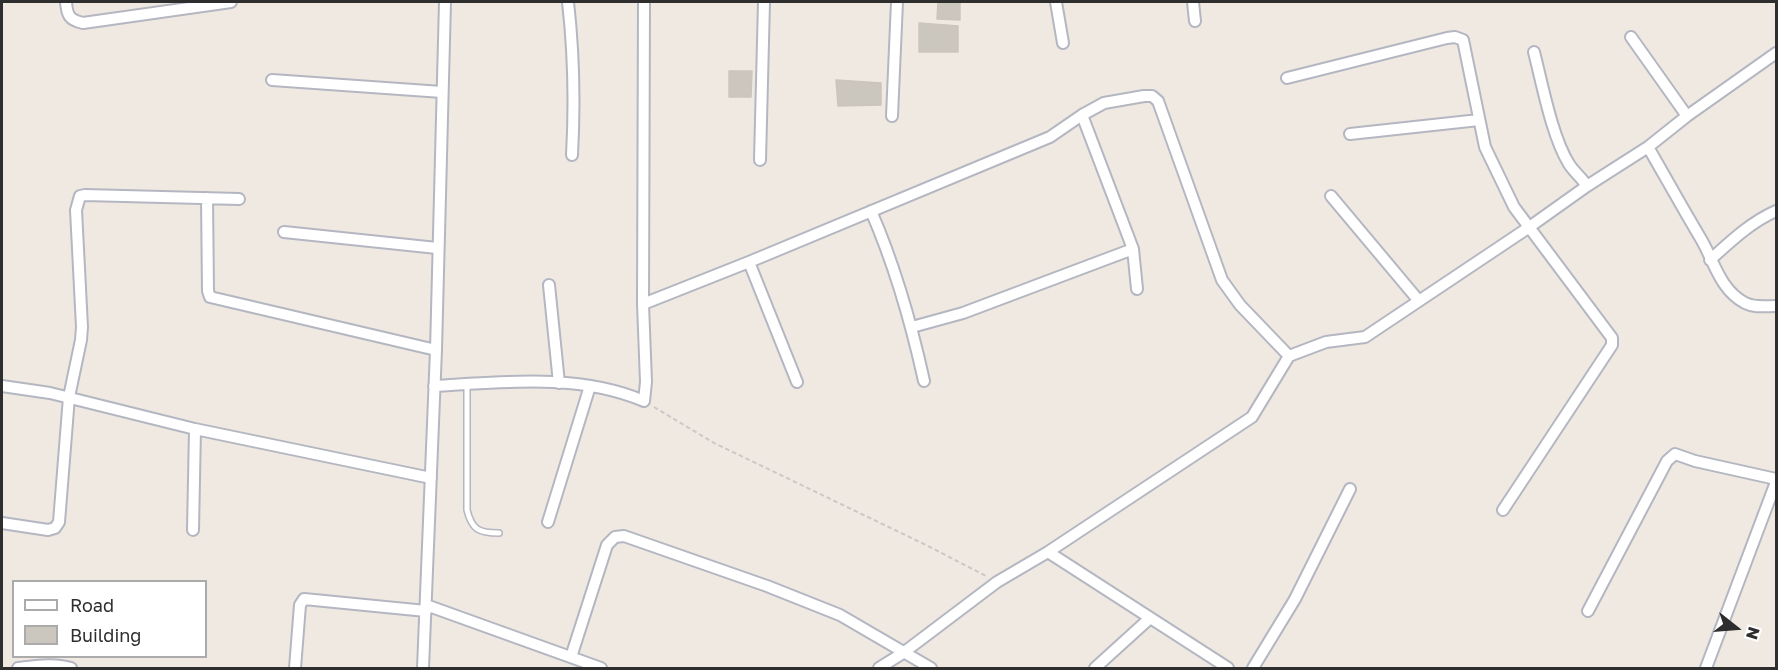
<!DOCTYPE html>
<html>
<head>
<meta charset="utf-8">
<style>
  body { margin:0 }
  #map { position:relative; width:1778px; height:670px; overflow:hidden; background:#efe9e1; font-family:"Golos Text",sans-serif }
  canvas { display:block }
  .frame { position:absolute; inset:0; border:3px solid #2e2e2e; pointer-events:none }
  .legend { position:absolute; left:12px; top:580px; width:195px; height:78px; box-sizing:border-box; background:#fff; border:2px solid #ababab; margin:0; padding:8px 10px; list-style:none; font-size:18px; color:#2e2e2e }
  .legend li { display:flex; align-items:center; gap:12px; height:30px }
  .legend b { width:30px; border:2px solid #ababab }
  .north { position:absolute; left:1706px; top:598px; width:60px; height:60px; -webkit-text-stroke:4px #fff; paint-order:stroke; rotate:107deg; font-size:16px; font-weight:700; line-height:24px; text-align:center; color:#2e2e2e }
  .north::after { content:''; display:block; margin:auto; width:21px; height:27px; background:#2e2e2e; clip-path:polygon(50% 0,100% 100%,50% 72%,0 100%) }
</style>
</head>
<body>
<div id="map">
<canvas width="1778" height="670"></canvas>
<div class="frame"></div>
<ul class="legend">
<li><b style="height:8px;background:#fff"></b>Road</li>
<li><b style="height:16px;background:#cbc7bf"></b>Building</li>
</ul>
<div class="north">N</div>
</div>
<script>
const g = document.querySelector('canvas').getContext('2d');
g.lineJoin = 'round';
function fill(path, color) { g.fillStyle = color; g.fill(path, 'evenodd'); }
function trace(path, color, width, dash) { g.strokeStyle = color; g.lineWidth = width; g.lineCap = dash ? 'butt' : 'round'; g.setLineDash(dash || []); g.stroke(path); }
const building = new Path2D(`
  M938 2H960V20L937 19Z
  M919 23 958 26V52H919Z
  M729 71H752L751 97H729Z
  M836 80 881 83V105L838 106Z`);
fill(building, '#cbc7bf');
trace(building, '#cbc5ba', 1.5);
const lane = new Path2D(`
  M467 384V510C472 530 479 533 499 533`);
const street = new Path2D(`
  M66 2C67 15 69 20 83 23L231 2
  M568 2C574 55 575 101 572 155
  M1056 2 1063 43
  M1193 2 1195 21
  M1631 37 1687 116
  M1534 52C1542 83 1552 137 1569 164 1574 172 1582 178 1587 186
  M1287 78 1447 38 1455 37 1463 40 1485 147 1514 207 1612 338V345L1503 510
  M272 80 442 92
  M1082 115 1133 249 1137 289
  M892 116 897 2
  M1350 134 1479 120
  M1648 147C1666 178 1683 209 1701 239 1714 261 1720 290 1745 303 1755 308 1765 306 1776 306
  M760 160 764 2
  M1331 196 1419 301
  M207 198 208 291 210 297 436 350
  M871 211C895 266 911 322 924 381
  M284 232 437 248
  M1710 260C1731 241 1751 222 1776 211
  M749 262 797 382
  M549 285 559 383
  M643 304 749 262 1050 137 1082 115 1104 103 1144 96H1152L1158 101 1222 280 1240 305 1289 356
  M912 327 963 313 1133 249
  M2 386 50 393 195 429 431 478
  M434 386C504 382 579 373 644 401L646 382 643 304 644 2
  M548 522 590 386
  M2 523 48 530 55 528 59 522 69 397 81 340 82 327 76 210 80 196 85 195 239 199
  M193 530 195 429
  M1048 552 1228 668
  M426 605 601 668
  M1588 611 1667 461 1675 454 1695 461 1776 479
  M571 657 607 545 615 537 624 536 767 586 840 615 931 668
  M18 668C36 666 53 663 71 668
  M295 668 300 605 304 599 426 611
  M423 668 436 350 445 2
  M879 668 903 653 997 582 1048 552 1252 417 1289 356 1326 342 1365 337 1528 228 1587 186 1648 147 1687 116 1776 53
  M1095 668 1149 619
  M1253 668 1295 599 1350 489
  M1706 668 1776 482`);
trace(lane, '#b4b7c1', 8);
trace(street, '#b4b7c1', 14);
trace(new Path2D(`
  M654 407 714 443 928 546 986 576`), '#c9c9c9', 2, [4.5, 3]);
trace(lane, '#fff', 5);
trace(street, '#fff', 10);
</script>
</body>
</html>
